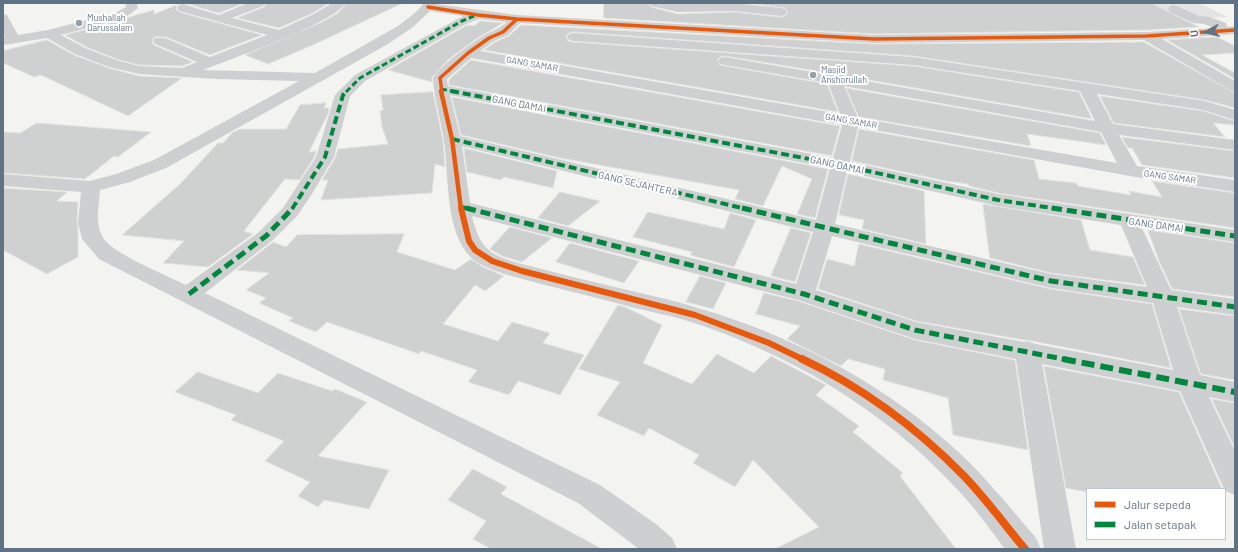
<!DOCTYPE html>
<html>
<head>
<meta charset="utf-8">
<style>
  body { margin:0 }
  #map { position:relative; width:1238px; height:552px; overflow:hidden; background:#f3f3f0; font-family:Barlow,sans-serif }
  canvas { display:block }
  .frame { position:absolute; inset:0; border:4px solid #607384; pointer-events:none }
  .legend { position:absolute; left:1086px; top:488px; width:140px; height:52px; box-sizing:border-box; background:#fff; border:1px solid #bfc7ce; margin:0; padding:5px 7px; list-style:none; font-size:12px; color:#607384 }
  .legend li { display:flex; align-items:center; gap:8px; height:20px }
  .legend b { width:20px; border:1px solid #bfc7ce }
  .north { position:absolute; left:1186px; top:12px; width:40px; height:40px; -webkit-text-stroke:3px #fff; paint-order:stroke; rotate:263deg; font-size:11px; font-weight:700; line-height:16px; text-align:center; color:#607384 }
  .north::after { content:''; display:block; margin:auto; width:14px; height:18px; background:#607384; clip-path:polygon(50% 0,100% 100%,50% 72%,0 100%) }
</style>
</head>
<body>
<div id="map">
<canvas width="1238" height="552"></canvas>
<div class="frame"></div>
<ul class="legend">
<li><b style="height:5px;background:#e8590c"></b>Jalur sepeda</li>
<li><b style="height:5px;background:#00873e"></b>Jalan setapak</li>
</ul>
<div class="north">U</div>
</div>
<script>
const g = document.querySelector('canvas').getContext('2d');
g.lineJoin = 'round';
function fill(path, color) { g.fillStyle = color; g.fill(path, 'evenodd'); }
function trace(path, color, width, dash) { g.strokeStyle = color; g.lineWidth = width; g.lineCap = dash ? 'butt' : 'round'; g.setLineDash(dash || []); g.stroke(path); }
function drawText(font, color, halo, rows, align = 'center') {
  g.font = font + ' Barlow,sans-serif'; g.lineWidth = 4; g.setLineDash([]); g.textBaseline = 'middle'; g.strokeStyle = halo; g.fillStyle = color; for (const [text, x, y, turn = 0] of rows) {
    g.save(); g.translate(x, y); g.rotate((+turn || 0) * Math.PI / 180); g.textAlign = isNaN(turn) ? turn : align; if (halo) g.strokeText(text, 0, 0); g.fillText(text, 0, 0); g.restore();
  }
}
fill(new Path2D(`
  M1073 3H1199L1228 17 1103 21Z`), '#e3e5e3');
const building = new Path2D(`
  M185 3H244L219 13Z
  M266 3H329L313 13 279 28 237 18 264 7Z
  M347 3H403L313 45 268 64 245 55 322 22 338 13Z
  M604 3H648L651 7 678 14 734 12 781 17 785 16 788 13 785 8 748 3H1151L1199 27 1147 30 874 34 604 18Z
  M177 5 176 9 179 12 262 35 210 55 166 37H154L152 42 154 45 193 62 182 66 139 65 119 60 86 47 65 35 125 19 129 17 154 10V14Z
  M480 21 503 23 476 39 448 60 432 77V82L388 70 467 25 474 26Z
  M521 25 874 44 1144 42 1235 93V108L1205 100 913 56 574 32 569 33 566 36 568 41 574 42 913 66 1079 92 1092 119 846 76 848 71 846 68 842 67 836 68 829 73 725 56 720 57 717 60 720 65 827 84 838 112 484 50 495 42 509 36Z
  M1217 37 1235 46V53L1202 55 1235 73V79L1167 40Z
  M47 40 74 55 109 68 139 76 182 78 128 116 41 75 34 77 3 63V51Z
  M471 60 840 126 832 156 449 85V80Z
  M846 88 1100 133 1106 145 1027 134 1031 146 859 117Z
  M433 92 443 141 445 167 435 164 432 193 321 200 328 180H322L335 158 338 149 388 144 382 127 380 111 383 110 381 95Z
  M1100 96 1203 111 1235 121V125L1213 123 1225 137 1114 123Z
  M452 97 828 169 815 218 797 214 812 179 782 166 763 206 735 199 739 190 560 158 461 135Z
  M326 103 324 108H329L328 114 309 152 316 151 315 156 300 180 285 179 244 231 253 234 208 267 163 263 184 241 122 235 180 184 218 143H223L232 133 240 129H286L300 105Z
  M37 123 151 132 118 157 114 156 85 179 3 173V132L20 133Z
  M859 129 1034 160 1039 179 1076 183 1078 186 1131 195 1129 191 1162 197 1152 181 1235 193V228L998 193 969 186 968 184 946 181 852 161Z
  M1122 137 1235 151V178L1142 165 1132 148H1128Z
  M464 148 557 171 553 188 504 177 501 180 467 172Z
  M848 174 924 191 926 244 862 229 864 220 839 215Z
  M3 188 67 192 57 201 78 202 77 223 78 229V257L47 274 3 250Z
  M560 192 600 201 568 226 538 218Z
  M983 204 1081 220 1090 250 1133 257 1145 285 1051 273 990 258Z
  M648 212 724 229 730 213 756 220 734 267 690 255 692 252 633 237Z
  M510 227 552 238 522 262 502 256 490 249Z
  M791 228 811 233 795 282 771 276Z
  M1148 230 1235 243V297L1172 289 1159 261Z
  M404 234 397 252 455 270 471 259 483 267 504 276 485 291 475 285 443 324 498 341 512 322 550 333 543 343 584 355 560 395 518 381 509 395 468 382 477 370 421 351 419 354 327 322 316 332 289 321 293 318 259 303 266 298 246 290 269 273 237 270 273 242 286 247 297 235Z
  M570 243 639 261 624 283 556 262Z
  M859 244 1051 289 1152 304 1171 368 1027 340H1024L916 321 818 289 827 259 854 266Z
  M700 276 726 283 713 309 686 302Z
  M764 293 798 301 915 340 1015 360 1028 450 953 435 948 398 883 380 885 369 848 359 841 366 787 339 800 326 756 314Z
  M618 305 625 307 662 325 643 363 692 384 717 354 754 373 771 356 826 385 816 395 859 426 853 432 903 473 900 476 956 549H775L819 527 753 460 735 487 693 463 699 455 649 428 644 436 597 415 620 382 579 369Z
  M1179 309 1235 316V380L1201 374Z
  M1044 366 1179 392 1222 489H1087V492L1066 488Z
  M198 372 258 393 278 373 332 391 335 389 367 402 318 456 389 470 369 509 324 500 318 507 298 496 310 482 265 461 284 441 231 420 236 415 175 392Z
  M1212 399 1235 403V448Z
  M473 469 507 487 501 494 602 549H491L473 539 486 521 448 500Z`);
fill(building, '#cfd1d0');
trace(building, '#e2e2e1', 1);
fill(new Path2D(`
  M125 3H137L138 8 125 18 61 35 85 48 119 61 139 66 182 68 197 62 155 44 153 41 155 38H165L210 57 267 35 179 11 177 8 179 5 183 4 219 15 248 3H265L263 6 232 18 279 30 314 14 332 3H346C332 24 231 59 203 70L315 73 398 26 416 12 424 3H436L435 4 517 15 874 35 1147 32 1214 28 1204 24 1193 23 1170 12 1168 9 1170 6 1174 5 1199 16 1210 17 1226 23 1227 27 1235 26V34L1162 39 1235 81V92L1230 90 1144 40 874 43 520 23 508 35 494 41 480 51 840 114 828 83 725 65 720 64 718 61 720 58 725 57 830 75C835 69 837 67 845 69L847 72 843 77 1095 121 1080 91 913 65 574 41 569 40 567 37 569 34 574 33 913 57 1205 101 1235 110V120L1203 110 1097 94 1113 124 1235 140V150L1119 135 1137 166 1235 180V192L1130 176 858 127 850 162 998 194 1235 230V242L1142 228 1171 290 1235 299V315L1177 307 1200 375 1235 382V402L1209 397 1235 451V495L1225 491V489H1224L1180 391 1042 364 1076 549H1044L1016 359 915 339 798 300 472 216C480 249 489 255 522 264 560 274 598 283 636 292 657 297 677 301 698 308 787 334 876 379 946 441 980 470 1007 504 1036 538L1041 549H1005C989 528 973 505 954 486 882 408 786 352 685 320 668 315 651 312 635 308 591 296 547 286 504 274 491 269 475 264 467 253 445 225 449 176 444 141 441 120 434 99 433 78 442 64 469 45 483 36 491 31 499 29 507 22L479 19 466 24 365 81 350 96 334 157 312 194 297 216 273 240 205 293 600 485 656 524 672 538 677 549H639L578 503 99 259 82 239 78 223 81 192 3 186V174L90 181 116 174 154 160 299 81 217 79 139 74 109 67 75 54 47 38 3 45V37H5L3 32V14L7 15 18 35 48 30 117 12 126 7ZM430 11 463 16 355 75 335 95 316 157 283 208 259 232 186 285C168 276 109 252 102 236 95 222 99 205 100 190L130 182 166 168 388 44 413 27ZM471 58 842 125 833 158 448 86 447 79ZM844 86 1101 132 1117 163 858 118ZM450 95 830 168 816 220 460 136ZM462 146 813 232 796 284 470 203ZM847 172 998 206 1121 225 1147 287 1051 274 835 224ZM832 236 1051 288 1153 303 1173 370 1036 344 1027 341 1024 342 916 322 816 290Z
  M649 3 678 4 734 3 781 8 785 9 787 12 785 15 781 16 734 11 678 12 651 6Z`), '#cecfd0');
trace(new Path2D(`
  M441 89 457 92
  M346 92 360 78 462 21 474 16`), '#00873e', 3, [6, 3]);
trace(new Path2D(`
  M451 91 841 165 998 200 1059 209
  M452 139 746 209
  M461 207 470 209
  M292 209 325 157 343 95 347 91`), '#00873e', 4, [8, 4]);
trace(new Path2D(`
  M466 208 804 294 915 330 1068 360
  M742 208 1051 281 1235 307
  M1052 208 1235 236
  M189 294 266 236 293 208`), '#00873e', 5, [10, 5]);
trace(new Path2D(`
  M1063 359 1235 392`), '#00873e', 6, [13, 6]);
trace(new Path2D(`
  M428 7 478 15 517 19 874 39 1147 36 1235 30
  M442 92 440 78 468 53 489 38 503 32 517 19`), '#e8590c', 3.5);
trace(new Path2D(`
  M441 91 452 139 461 209`), '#e8590c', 4.5);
trace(new Path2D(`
  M461 208 469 241 475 250 492 261 522 271 695 315 769 343 804 360`), '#e8590c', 6);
trace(new Path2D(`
  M802 359C862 387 918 429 964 476 986 499 1005 525 1025 549`), '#e8590c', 8);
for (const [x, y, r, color] of [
  [79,23,4,"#93a0aa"],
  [813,75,4,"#93a0aa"]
]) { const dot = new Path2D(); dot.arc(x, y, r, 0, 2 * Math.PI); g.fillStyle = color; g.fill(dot); trace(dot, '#fff', 1.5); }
drawText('9px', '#607384', '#fff', [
  ["Mushallah",87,18],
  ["Darussalam",87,28],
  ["Masjid",821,70],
  ["Anshorullah",821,80]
], 'left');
drawText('9px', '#607384', '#fff', [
  ["GANG SAMAR",532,64,10],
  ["GANG SAMAR",851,121,10],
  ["GANG SAMAR",1170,177,8]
]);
drawText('10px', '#607384', '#fff', [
  ["GANG DAMAI",519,104,11],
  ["GANG DAMAI",837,165,12],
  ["GANG SEJAHTERA",638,184,13],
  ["GANG DAMAI",1156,225,8]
]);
</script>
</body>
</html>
